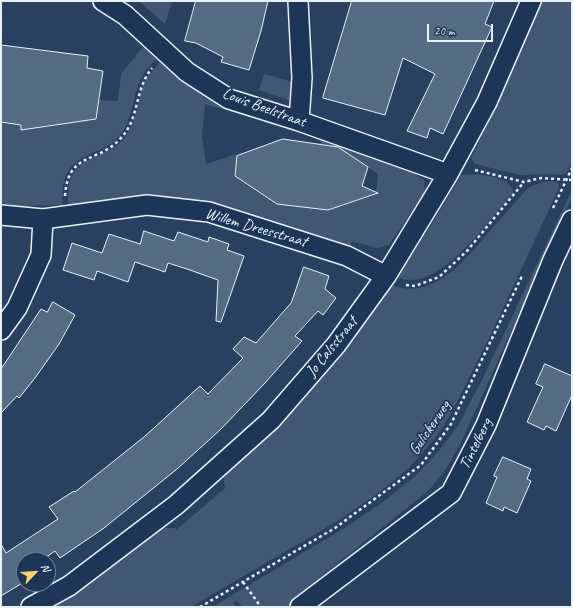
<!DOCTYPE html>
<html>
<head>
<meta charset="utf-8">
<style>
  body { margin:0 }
  #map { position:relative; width:573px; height:608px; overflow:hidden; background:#294061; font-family:Caveat,sans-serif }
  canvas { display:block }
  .frame { position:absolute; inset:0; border:2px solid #e8f1f8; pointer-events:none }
  .north { position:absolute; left:16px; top:552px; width:40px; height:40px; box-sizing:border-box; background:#1d3557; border:1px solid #6e8097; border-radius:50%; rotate:65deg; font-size:11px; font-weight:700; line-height:16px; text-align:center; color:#e8f1f8 }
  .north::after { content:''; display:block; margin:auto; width:14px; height:18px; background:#ffd166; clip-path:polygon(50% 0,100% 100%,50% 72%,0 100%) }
  .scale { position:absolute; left:427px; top:24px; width:66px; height:18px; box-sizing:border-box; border:2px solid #e8f1f8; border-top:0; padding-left:5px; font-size:12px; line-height:14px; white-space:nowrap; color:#e8f1f8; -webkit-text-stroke:3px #1d3557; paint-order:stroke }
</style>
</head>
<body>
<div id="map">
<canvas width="573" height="608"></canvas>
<div class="frame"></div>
<div class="north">N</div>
<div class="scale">20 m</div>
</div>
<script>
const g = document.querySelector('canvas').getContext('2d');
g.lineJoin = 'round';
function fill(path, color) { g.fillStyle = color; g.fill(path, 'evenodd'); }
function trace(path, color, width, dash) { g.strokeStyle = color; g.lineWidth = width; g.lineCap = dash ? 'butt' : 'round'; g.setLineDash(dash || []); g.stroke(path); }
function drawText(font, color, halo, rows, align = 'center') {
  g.font = font + ' Caveat,sans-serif'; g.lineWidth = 3.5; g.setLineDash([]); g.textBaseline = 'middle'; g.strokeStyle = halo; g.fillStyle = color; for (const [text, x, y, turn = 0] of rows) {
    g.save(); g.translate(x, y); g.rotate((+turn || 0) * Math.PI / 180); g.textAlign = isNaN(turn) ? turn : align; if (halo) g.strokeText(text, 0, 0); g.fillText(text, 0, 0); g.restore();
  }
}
fill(new Path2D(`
  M139 1H172L165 24Z
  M538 1H572V161L566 173 561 175 548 174 520 175 475 164 471 158C496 108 519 58 539 7Z
  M143 47 156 59C152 64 146 69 143 75 133 91 134 114 122 133 107 155 71 152 64 181 62 188 63 197 62 205L18 206 1 203V122L23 125 22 129 96 119 99 100 118 101 121 74Z
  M160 62 189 85 226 105 224 109H221L205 104 202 137 206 164 236 154 237 157 234 176 267 198 293 196V206L312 208 339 207 376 194 378 174 346 152 319 153 321 138 417 169 415 174 424 180 425 192 389 245 377 248 352 241 350 247C296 230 234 204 177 199 140 195 104 201 68 205 68 196 67 186 71 178 80 155 113 156 126 136 139 116 137 97 146 79 150 73 156 67 160 62Z
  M264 74 296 83 291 101 259 90Z
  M478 174C491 177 511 177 513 193 490 219 437 296 397 277L433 222 461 175Z
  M553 181 558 183 559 188 493 330 452 412 436 437 409 468 377 494 339 520 191 607H49L119 560 161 528H175L176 530 225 488 223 475 358 330 391 285C433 301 464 261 488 233 502 218 515 202 529 187L543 182Z
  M572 190V197L463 438C453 459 442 476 427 492L294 598 287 607H243L236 600 233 603 237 607H212L343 529 383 502 416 475 438 452 457 427 482 380Z`), '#415774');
const building = new Path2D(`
  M196 1H268L261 31 249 70 221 62 223 57 196 43 185 41Z
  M352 1H494L485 24 492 27 443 134 430 128 427 138 407 131 435 74 403 58 385 115 323 98Z
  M1 45 88 56 87 68 103 71 96 119 21 130V125L1 122Z
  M283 139 338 147 368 167 362 186 378 193 328 210 277 204 235 176 237 156Z
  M144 231 174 241 178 232 208 242 209 237 229 244 227 250 244 256 221 322 216 321 218 280 187 269 168 263 165 272 135 262 128 282 97 271 94 280 63 270 72 243 102 253 109 234 140 244Z
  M304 267 329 276 325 289 336 298 323 315 318 311 295 336 302 341 265 383 220 430 177 469 104 528 60 558 55 551 42 560H24V573L20 575 24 582 1 596V544L6 553 58 519 49 507 74 491 75 492 144 437 200 386 208 394 243 358 233 349 244 337 256 343 291 303Z
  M53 302 75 315 59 344 35 378 19 398 17 396 1 413V369L41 309 47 312Z
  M545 364 572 376V395L556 431 546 426 544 430 527 422 543 387 536 384Z
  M503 457 531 469 527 479 531 481 517 513 504 507 503 511 486 503 497 477 494 476Z`);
fill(building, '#556a83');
trace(building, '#e8f1f8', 1);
const minor = new Path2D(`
  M103 1 125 15 187 72 229 99 299 121 448 174
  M298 1 302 78 299 121
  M1 215 43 219 147 205 209 212 347 256 386 276
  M1 330 17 308 41 255 43 219
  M31 607 69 586 176 505 271 420 336 345 386 276 448 174 487 102 531 1
  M300 607 451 493 486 425 553 260 572 220`);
trace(minor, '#e8f1f8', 22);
trace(new Path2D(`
  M475 170 524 182 541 178 572 180
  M65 196C68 151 97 164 120 139 140 119 134 90 152 68
  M553 208 572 168
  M406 285 415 286 439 277 467 251 524 182
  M243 582 261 607
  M200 607 335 528 421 465 451 424 522 276`), '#e8f1f8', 2.5, [3, 3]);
trace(minor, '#1d3557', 19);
drawText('16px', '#e8f1f8', '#1d3557', [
  ["Louis Beelstraat",264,108,20],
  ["Willem Dreesstraat",256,228,16],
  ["Jo Calsstraat",332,347,-51],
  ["Gulickerweg",430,428,-56],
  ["Tintelberg",476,444,-64]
]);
</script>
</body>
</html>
